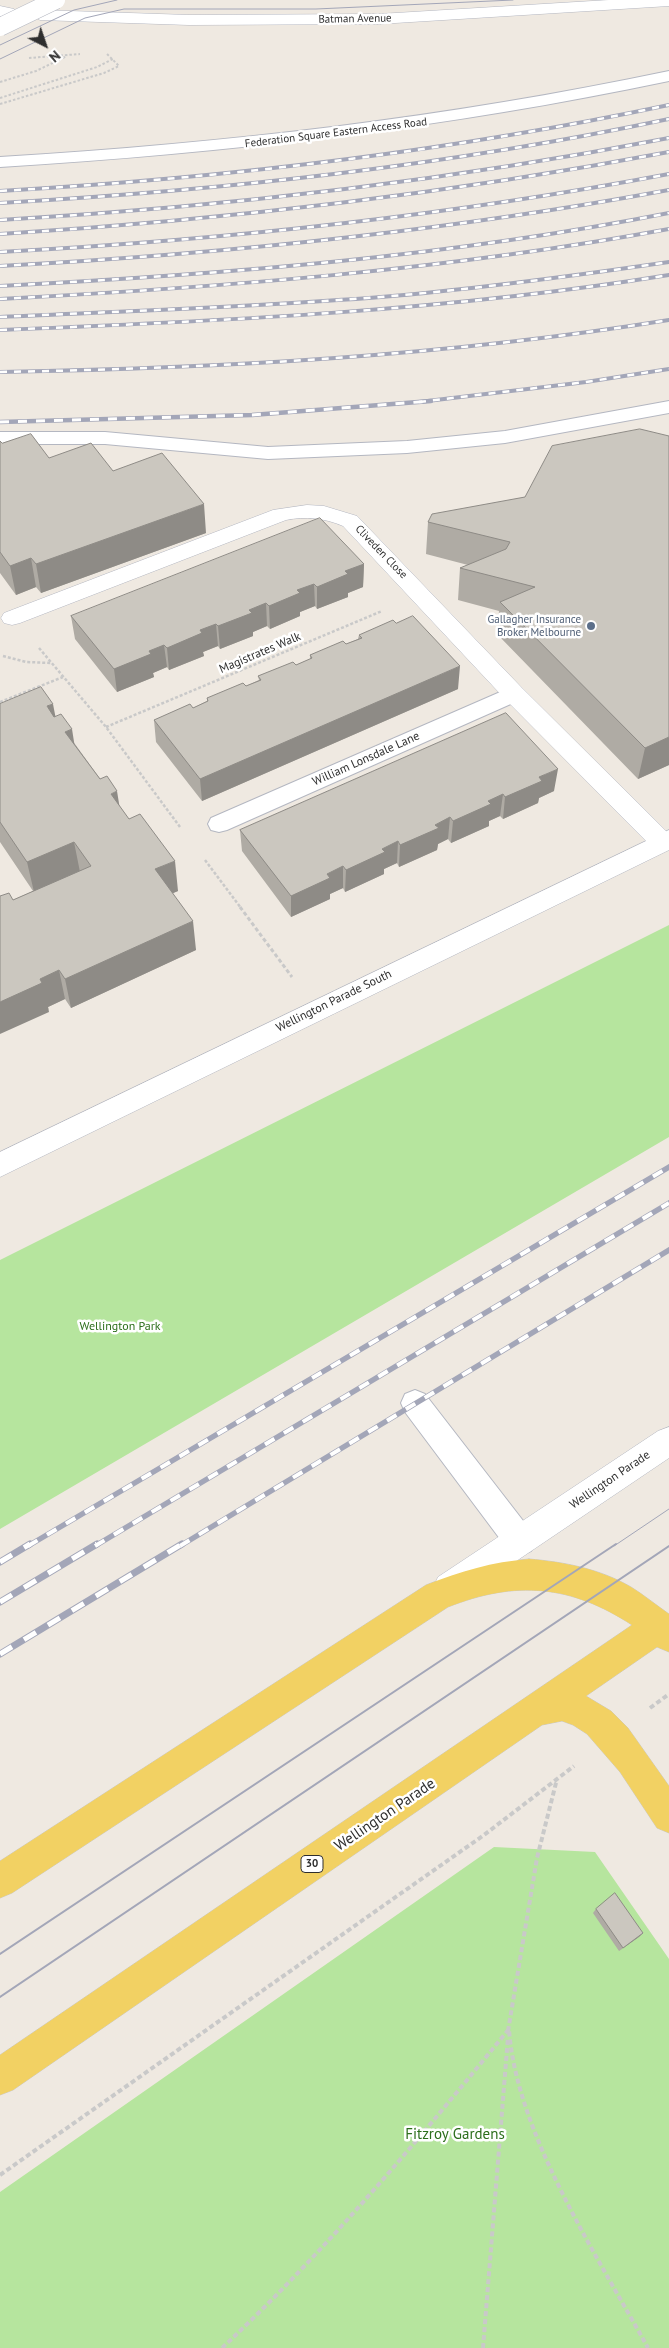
<!DOCTYPE html>
<html>
<head>
<meta charset="utf-8">
<style>
  body { margin:0 }
  #map { position:relative; width:669px; height:2348px; overflow:hidden; background:#efe9e1; font-family:"PT Sans",sans-serif }
  canvas { display:block }
  .north { position:absolute; left:20px; top:20px; width:50px; height:50px; -webkit-text-stroke:4px #fff; paint-order:stroke; rotate:139deg; font-size:14px; font-weight:700; line-height:20px; text-align:center; color:#2e2e2e }
  .north::after { content:''; display:block; margin:auto; width:18px; height:22px; background:#2e2e2e; clip-path:polygon(50% 0,100% 100%,50% 72%,0 100%) }
</style>
</head>
<body>
<div id="map">
<canvas width="669" height="2348"></canvas>
<div class="north">N</div>
</div>
<script>
const g = document.querySelector('canvas').getContext('2d');
g.lineJoin = 'round';
function fill(path, color) { g.fillStyle = color; g.fill(path, 'evenodd'); }
function trace(path, color, width, dash) { g.strokeStyle = color; g.lineWidth = width; g.lineCap = dash ? 'butt' : 'round'; g.setLineDash(dash || []); g.stroke(path); }
function drawText(font, color, halo, rows, align = 'center') {
  g.font = font + ' "PT Sans",sans-serif'; g.lineWidth = 5; g.setLineDash([]); g.textBaseline = 'middle'; g.strokeStyle = halo; g.fillStyle = color; for (const [text, x, y, turn = 0] of rows) {
    g.save(); g.translate(x, y); g.rotate((+turn || 0) * Math.PI / 180); g.textAlign = isNaN(turn) ? turn : align; if (halo) g.strokeText(text, 0, 0); g.fillText(text, 0, 0); g.restore();
  }
}
fill(new Path2D(`
  M669 925V1137L0 1529V1260Z
  M494 1847 595 1852 669 1959V2348H0V2192Z`), '#b6e59e');
const service = new Path2D(`
  M669 71V81C446 128 227 153 0 167V157C227 143 446 118 669 71Z
  M669 401V413L505 443 407 453 268 459 105 444H0V432H105L268 447 407 441 505 431Z
  M514 686 522 689 525 694 522 699 227 830 219 832 211 830 208 824 211 818Z
  M415 1390 425 1394 531 1531 535 1541 531 1551 520 1555 509 1551 405 1412 401 1403 405 1394Z`);
const minor = new Path2D(`
  M307 505 324 506 357 516 522 688 669 834V849L662 851 653 848 506 700 343 526C324 518 306 516 286 520L20 623 12 625 4 623 1 618 4 613 273 510Z`);
const tertiary = new Path2D(`
  M609 0H669V6L379 24 189 25 40 20 32 15 40 10 189 15 379 14Z
  M0 6 14 9 16 12 8 17 0 16Z
  M669 830V850L0 1177V1152Z`);
const secondary = new Path2D(`
  M669 1427V1458L460 1599 449 1603 438 1599 433 1588 438 1577 658 1431Z`);
const primary = new Path2D(`
  M529 1559C565 1562 600 1569 631 1587 644 1595 656 1605 669 1614V1652L657 1647 586 1696 611 1711 628 1728 669 1786V1833L657 1828 620 1772 587 1734 573 1725 562 1721 542 1725 13 2090 0 2095V2055L632 1625C571 1585 516 1580 448 1607L12 1893 0 1898V1861L426 1585C461 1571 492 1562 529 1559Z`);
trace(service, '#b4b7c1', 2);
trace(minor, '#b4b7c1', 1);
trace(tertiary, '#b4b7c1', 1);
trace(secondary, '#b4b7c1', 1);
trace(primary, '#c9c9c9', 1);
trace(new Path2D(`
  M29 58 80 54
  M0 82 36 71 67 56
  M0 98 97 67 113 59
  M0 104 104 73 119 66 106 53`), '#c9c9c9', 2, [2.5, 2]);
trace(new Path2D(`
  M39 648 106 727 180 827
  M3 656 26 662 51 663
  M0 702 63 677
  M106 727 382 611
  M205 860 241 908`), '#c9c9c9', 2.5, [3, 2]);
trace(new Path2D(`
  M240 907 292 977`), '#c9c9c9', 3, [4, 2.5]);
trace(new Path2D(`
  M650 1708 669 1694
  M508 2031 537 1858 557 1779
  M0 2175 484 1835 574 1766
  M222 2348C327 2250 418 2140 509 2029 516 2133 598 2257 648 2348
  M483 2348 508 2037`), '#c9c9c9', 4, [5, 3]);
fill(service, '#fff');
fill(minor, '#fff');
fill(tertiary, '#fff');
fill(secondary, '#fff');
fill(primary, '#f2d163');
trace(new Path2D(`
  M0 45 74 10 117 0
  M0 59 85 18 124 9H316L513 0
  M614 1546 669 1509`), '#a3a6b8', 1);
trace(new Path2D(`
  M0 1954 616 1544
  M0 1997 669 1546`), '#a3a6b8', 2);
const railFar3 = new Path2D(`
  M0 191C228 178 446 152 669 105
  M0 203C227 190 446 166 669 119
  M0 220C225 207 447 181 669 138
  M0 234C225 220 447 194 669 152
  M0 252C225 240 447 216 669 174
  M0 266C225 254 447 231 669 190
  M0 286C227 274 446 257 669 213
  M0 299C225 287 447 270 669 229
  M0 317C127 311 254 307 381 297 477 289 573 276 669 262
  M0 330C224 321 447 311 669 275
  M0 372C225 368 446 356 669 320
  M419 402 586 382 669 369`);
const railFar2 = new Path2D(`
  M0 422 252 415 431 401`);
const railFar1 = new Path2D(`
  M28 1546 669 1167
  M95 1546 669 1203
  M180 1546 669 1250`);
const rail = new Path2D(`
  M0 1562 30 1544
  M0 1602 97 1544
  M0 1654 182 1544`);
trace(railFar3, '#a3a6b8', 4);
trace(railFar2, '#a3a6b8', 4.5);
trace(railFar1, '#a3a6b8', 5.5);
trace(rail, '#a3a6b8', 7);
trace(railFar3, '#fff', 2.5, [7]);
trace(railFar2, '#fff', 3, [9]);
trace(railFar1, '#fff', 4, [11]);
trace(rail, '#fff', 5, [14]);
const pedestrianBridge = new Path2D(`
  M0 27 56 0`);
trace(pedestrianBridge, '#b4b7c1', 19, []);
trace(pedestrianBridge, '#fff', 18);
fill(new Path2D(`
  M669 436V765L638 779 497 634 499 611 458 600 460 568 468 565 426 554 428 522 525 497Z
  M0 441 2 443 49 458 113 471 206 533 41 593 36 587 16 595 0 573Z
  M364 564 363 587 348 593V597L317 609 315 606 300 612V616L270 629 267 626 253 632V636L220 649 218 646 203 652 204 656 169 670 167 667 153 673 154 677 117 692 75 639 71 616Z
  M359 635 458 689 202 801 156 742 154 720 193 708 207 701V698L246 686 259 680 258 676 296 665 310 659V655L346 644 358 639Z
  M0 704 56 716 75 744 119 805 178 891 173 893 196 950 71 1008 65 999 48 1007 49 1012 13 900 33 891 0 842Z
  M506 713 554 791 539 798 538 803 503 819 500 816 489 821V826L451 843 448 839 438 844 437 850 399 867 397 863 384 869V874L345 892 343 888 330 894V899L291 917 242 851 240 830Z
  M596 1909 643 1933 619 1951 593 1913Z`), '#afaba4');
fill(new Path2D(`
  M204 504 206 533 41 593 36 564Z
  M31 558 36 587 16 595 10 566Z
  M364 564 363 587 348 593V597L317 609V587L345 571Z
  M314 584 315 606 300 612V616L270 629 269 606 297 590Z
  M266 603 267 626 253 632V636L220 649 218 626 249 610Z
  M216 624 218 646 203 652 204 656 169 670 167 648 200 630Z
  M164 645 167 667 153 673 154 677 117 692 114 669 149 651Z
  M460 666 458 689 202 801 200 779Z
  M53 704 59 735 47 706Z
  M72 729 77 761 65 732Z
  M669 737V765L638 779 645 748Z
  M558 769 554 791 539 798 538 803 503 819 505 797 539 777Z
  M117 791 122 822 111 794Z
  M503 794 500 816 489 821V826L451 843 453 821 488 801Z
  M450 817 448 839 438 844 437 850 399 867 400 845 435 825Z
  M398 841 397 863 384 869V874L345 892 346 870 382 849Z
  M74 842 80 872 34 892 27 862Z
  M175 861 178 891 159 899 155 869Z
  M343 866V888L330 894V899L291 917V896L327 874Z
  M193 921 196 950 71 1008 65 979Z
  M59 970 65 999 48 1007 49 1012 0 1034V1002L40 979Z
  M643 1933 639 1937 619 1951Z`), '#8e8b86');
const building = new Path2D(`
  M640 429 669 436V737L645 748 500 602 535 587 460 568 506 549 510 542 428 522 432 514 525 497 552 446Z
  M31 434 49 458 91 443 113 471 162 453 204 504 36 564 31 558 10 566 0 552V441L2 443Z
  M320 518 364 564 345 571 348 574 317 587 314 584 297 590 300 593 269 606 266 603 249 610 252 613 218 626 216 624 200 630 202 633 167 648 164 645 149 651 151 654 114 669 71 616Z
  M413 616 460 666 200 779 154 720 190 704 193 708 208 701 207 698 243 683 246 686 261 680 258 676 293 662 296 665 312 658 310 655 343 641 346 644 362 638 359 635 393 620 396 623Z
  M41 687 53 704 47 706 54 717 61 714 72 729 65 732 100 779 107 776 117 791 111 794 129 819 140 814 175 861 155 869 193 921 65 979 59 970 40 979 42 983 0 1002V896L9 893 13 900 91 866 74 842 27 862 0 822V704Z
  M506 713 558 769 539 777 542 781 505 797 503 794 488 801 491 804 453 821 450 817 435 825 439 828 400 845 398 841 382 849 385 852 346 870 343 866 327 874 330 878 291 896 240 830Z
  M615 1893 643 1933 623 1948 596 1909Z`);
fill(building, '#cbc7bf');
trace(building, '#8e8b86', 1);
for (const [x, y, r, color] of [
  [591,626,5,"#5c6f8a"]
]) { const dot = new Path2D(); dot.arc(x, y, r, 0, 2 * Math.PI); g.fillStyle = color; g.fill(dot); trace(dot, '#fff', 2); }
drawText('11px', '#2e2e2e', '#fff', [
  ["Batman Avenue",355,19,-1],
  ["Federation Square Eastern Access Road",336,133,-7],
  ["Cliveden Close",381,552,46]
]);
drawText('11px', '#4e5e75', '#fff', [
  ["Gallagher Insurance",581,620],
  ["Broker Melbourne",581,633]
], 'right');
for (const [x, y, w] of [
  [312,1864,22]
]) { const box = new Path2D(); box.roundRect(x - w / 2, y - 8.5, w, 17, 4); g.fillStyle = '#fff'; g.fill(box); trace(box, '#2e2e2e', 1); }
drawText('bold 11px', '#2e2e2e', null, [
  ["30",312,1864]
]);
drawText('12px', '#2e2e2e', '#fff', [
  ["Magistrates Walk",260,653,-23],
  ["William Lonsdale Lane",366,759,-24],
  ["Wellington Parade South",334,1001,-26],
  ["Wellington Parade",610,1480,-34]
]);
drawText('12px', '#2c6e1b', '#fff', [
  ["Wellington Park",120,1327]
]);
drawText('15px', '#2e2e2e', '#fff', [
  ["Wellington Parade",385,1815,-34]
]);
drawText('15px', '#2c6e1b', '#fff', [
  ["Fitzroy Gardens",455,2135]
]);
</script>
</body>
</html>
